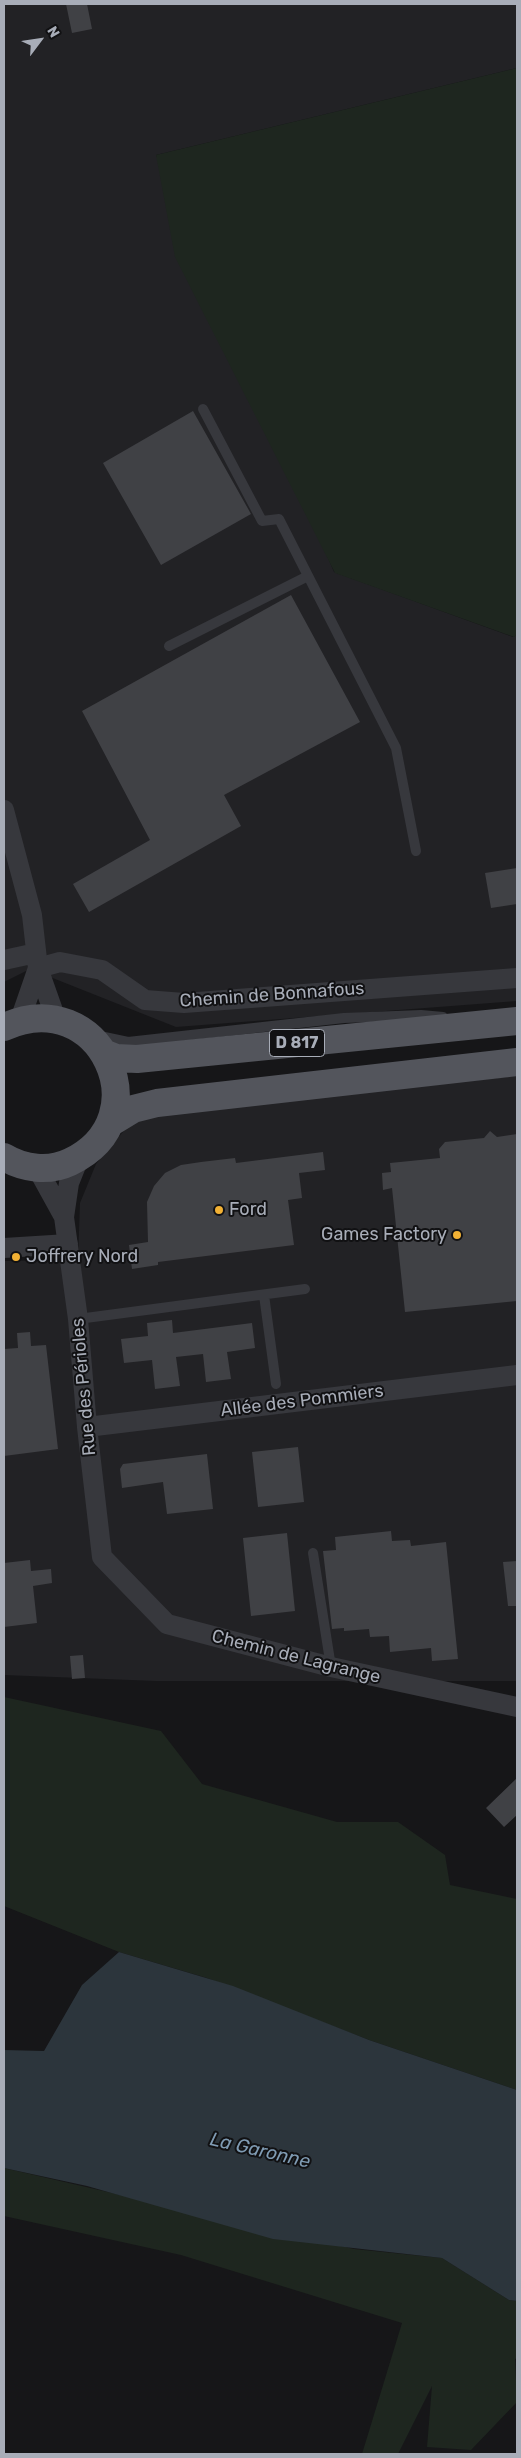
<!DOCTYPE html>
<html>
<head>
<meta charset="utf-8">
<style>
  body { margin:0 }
  #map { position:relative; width:521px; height:2458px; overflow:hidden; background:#161618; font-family:Rubik,sans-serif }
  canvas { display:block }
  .frame { position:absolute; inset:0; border:5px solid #a8adb8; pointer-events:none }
  .north { position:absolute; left:15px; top:15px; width:50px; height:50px; -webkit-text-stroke:4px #111113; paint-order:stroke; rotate:59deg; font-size:14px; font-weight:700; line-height:20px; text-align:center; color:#a8adb8 }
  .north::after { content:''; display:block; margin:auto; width:18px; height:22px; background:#a8adb8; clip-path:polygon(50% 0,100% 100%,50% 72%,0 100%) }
</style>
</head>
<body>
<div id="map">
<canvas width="521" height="2458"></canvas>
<div class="frame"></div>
<div class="north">N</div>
</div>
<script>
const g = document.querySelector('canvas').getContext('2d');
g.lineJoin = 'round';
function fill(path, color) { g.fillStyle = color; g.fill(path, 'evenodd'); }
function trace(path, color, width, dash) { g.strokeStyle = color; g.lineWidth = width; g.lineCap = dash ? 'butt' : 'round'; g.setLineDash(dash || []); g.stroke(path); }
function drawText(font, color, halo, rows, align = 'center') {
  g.font = font + ' Rubik,sans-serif'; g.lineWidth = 4; g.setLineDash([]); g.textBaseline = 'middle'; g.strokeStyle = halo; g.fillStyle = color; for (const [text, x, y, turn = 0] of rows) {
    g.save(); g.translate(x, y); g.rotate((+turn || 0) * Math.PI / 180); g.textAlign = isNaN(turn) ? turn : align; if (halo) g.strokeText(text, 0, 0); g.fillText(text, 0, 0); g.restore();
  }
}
fill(new Path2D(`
  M4 4H517V68L156 155 334 572 513 637 517 635V1001L176 1027 30 969 4 982Z
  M517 1076V1681H156L4 1675V1261L78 1260 80 1203 96 1164 132 1121 171 1111Z`), '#222225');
fill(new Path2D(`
  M517 68V635L514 637 335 573 175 257 156 155Z
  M4 1697 161 1731 202 1784 337 1822H398L445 1855 450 1885 517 1899V2090L369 2040 207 1978 119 1952 4 1906Z
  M4 2168 354 2249 442 2258 509 2300 517 2301V2358L515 2359 517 2402 471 2450 427 2447 432 2386 398 2454H362L402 2323 181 2255 4 2216Z`), '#1e261f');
fill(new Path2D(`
  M119 1952 233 1986 369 2040 517 2090V2301L509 2300 442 2258 273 2239 87 2186 4 2168V2050L44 2051 82 1985Z`), '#2c353c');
fill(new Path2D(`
  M66 4H87L92 29 72 33Z
  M193 411 251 514 161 565 103 463Z
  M291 595 360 722 224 795 241 826 89 912 73 884 150 840 82 711Z
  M517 868V904L491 908 485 873Z
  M490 1131 497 1137 517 1134V1301L405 1312 392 1188 383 1190 382 1173 391 1172 390 1163 440 1158 439 1149 445 1142 484 1138Z
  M323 1152 325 1170 299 1173 302 1198 288 1200 294 1245 158 1262V1265L132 1269 129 1245 148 1242 147 1202 154 1186 165 1173 181 1165 201 1162 235 1158 236 1163Z
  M172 1320 173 1333 252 1323 255 1348 227 1352 231 1379 206 1382 203 1354 176 1357 180 1386 155 1389 152 1360 124 1363 121 1339 148 1336 147 1323Z
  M30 1332 31 1346 46 1345 58 1449 4 1456V1349L18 1348 17 1333Z
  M298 1447 304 1502 258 1507 252 1452Z
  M207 1454 213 1509 167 1514 163 1482 122 1488 120 1469 123 1464Z
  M391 1531 392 1541 410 1540 411 1546 446 1542 458 1659 432 1661 431 1648 390 1652 389 1636 370 1637 369 1629 344 1631V1628L332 1629 323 1551 336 1550 335 1537Z
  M287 1533 295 1611 251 1616 243 1538Z
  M30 1560 31 1571 51 1569 52 1583 33 1586 37 1623 4 1627V1563Z
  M517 1561V1606H508L503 1562Z
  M83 1655 85 1678 72 1679 70 1656Z
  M517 1778V1815L504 1827 486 1808Z`), '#404145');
trace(new Path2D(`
  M203 409 262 521 279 519 396 748 416 851
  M169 646 308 576
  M95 1035 128 1042 344 1018 421 1015 443 1017
  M264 1295 276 1384
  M78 1319 305 1289
  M313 1553 331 1667`), '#37383d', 10);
trace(new Path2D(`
  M4 810 32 915 38 968 56 1019
  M4 960 36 953
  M38 968 60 962 102 970 145 1000 184 1003 517 978
  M20 1020 38 968
  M79 1158 69 1183 64 1217 78 1319 87 1427 102 1557 167 1624 331 1667 517 1707
  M37 1168 64 1217
  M4 1248 68 1244
  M87 1427 517 1375`), '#37383d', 20);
trace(new Path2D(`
  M4 1027C100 983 163 1118 70 1162 49 1172 24 1169 4 1157
  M106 1054 116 1058 137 1059 517 1021
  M110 1123 133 1109 157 1103 517 1062`), '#53555c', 28);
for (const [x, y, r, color] of [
  [219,1210,5,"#f2b134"],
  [457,1235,5,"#f2b134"],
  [16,1257,5,"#f2b134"]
]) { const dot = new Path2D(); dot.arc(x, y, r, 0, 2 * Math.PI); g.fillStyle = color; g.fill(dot); trace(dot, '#111113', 2); }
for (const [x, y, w] of [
  [297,1043,55]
]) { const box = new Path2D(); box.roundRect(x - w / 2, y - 13.5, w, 27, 4); g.fillStyle = '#111113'; g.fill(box); trace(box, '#a8adb8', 1); }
drawText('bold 16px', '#a8adb8', null, [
  ["D 817",297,1043]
]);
drawText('18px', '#a8adb8', '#111113', [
  ["Chemin de Bonnafous",272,995,-4],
  ["Rue des Périoles",84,1387,-95],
  ["Allée des Pommiers",302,1401,-7],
  ["Chemin de Lagrange",296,1657,14]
]);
drawText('18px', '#a8adb8', '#111113', [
  ["Ford",229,1210],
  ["Games Factory",447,1235,"right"],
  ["Joffrery Nord",26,1257]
], 'left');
drawText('italic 19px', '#7f9bb3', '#111113', [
  ["La Garonne",260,2151,13]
]);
</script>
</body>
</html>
